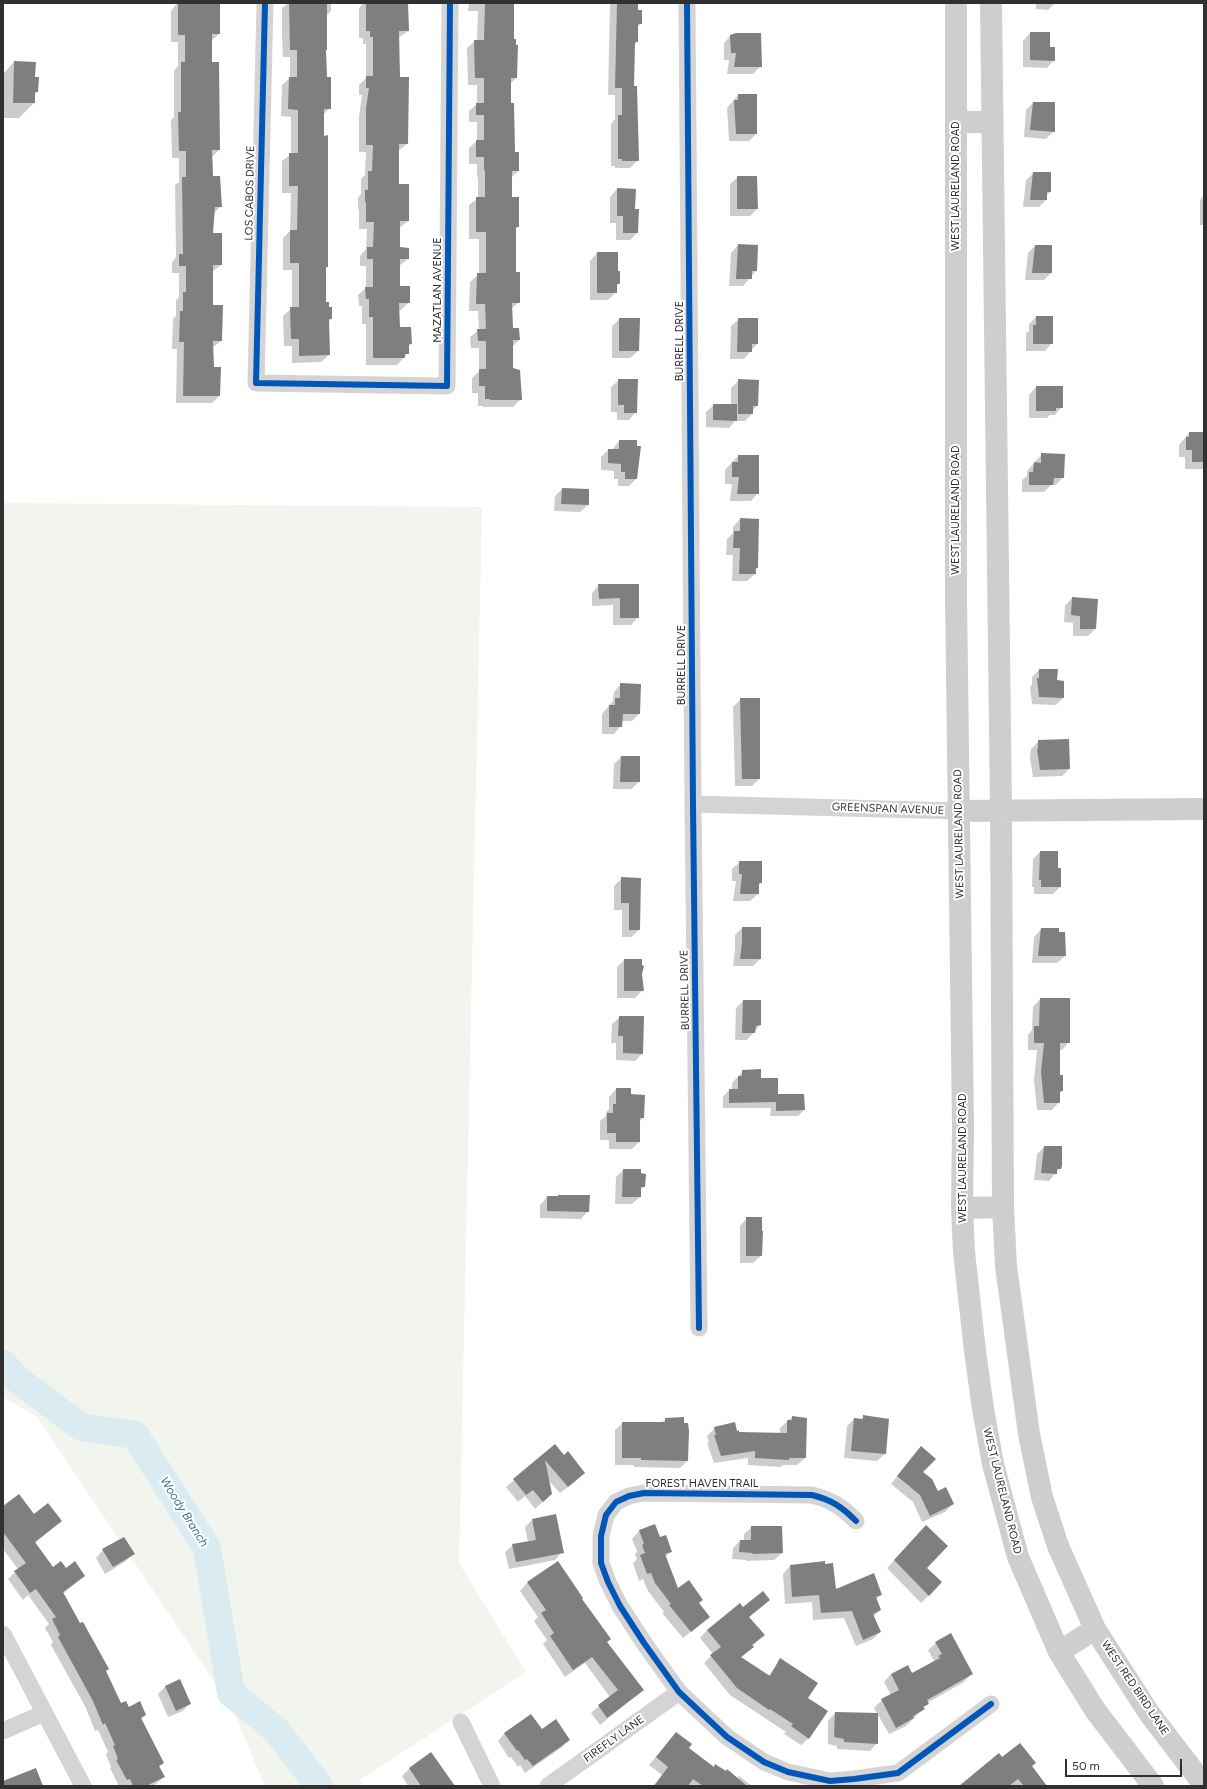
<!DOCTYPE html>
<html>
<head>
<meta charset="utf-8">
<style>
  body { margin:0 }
  #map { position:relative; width:1207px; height:1789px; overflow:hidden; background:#fff; font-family:Figtree,sans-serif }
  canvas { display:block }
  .frame { position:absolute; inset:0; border:4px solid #303030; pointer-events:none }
  .scale { position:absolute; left:1065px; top:1759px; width:117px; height:18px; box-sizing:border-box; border:2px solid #303030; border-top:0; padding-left:5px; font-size:12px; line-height:14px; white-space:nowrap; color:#303030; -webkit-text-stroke:3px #fff; paint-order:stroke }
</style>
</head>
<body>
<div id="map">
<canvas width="1207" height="1789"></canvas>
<div class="frame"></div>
<div class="scale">50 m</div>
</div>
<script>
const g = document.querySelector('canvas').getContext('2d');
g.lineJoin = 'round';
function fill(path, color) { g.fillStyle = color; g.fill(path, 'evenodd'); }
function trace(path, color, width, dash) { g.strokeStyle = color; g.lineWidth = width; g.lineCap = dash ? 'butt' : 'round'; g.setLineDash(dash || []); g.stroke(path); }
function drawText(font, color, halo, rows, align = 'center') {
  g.font = font + ' Figtree,sans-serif'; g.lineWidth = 4; g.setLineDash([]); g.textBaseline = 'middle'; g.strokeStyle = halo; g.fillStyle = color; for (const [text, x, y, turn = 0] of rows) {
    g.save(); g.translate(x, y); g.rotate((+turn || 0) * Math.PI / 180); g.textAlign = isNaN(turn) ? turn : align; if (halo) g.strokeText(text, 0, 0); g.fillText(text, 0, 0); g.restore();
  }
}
fill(new Path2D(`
  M3 503 482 507 459 1563 526 1672 360 1780 363 1786H265L232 1708 37 1417 3 1397Z`), '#f2f5ed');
fill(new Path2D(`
  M177 3H210L219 34 211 41V63L219 150 212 157 213 177 221 206 213 214 212 234 221 265 212 272V306L221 341 212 348 213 368 219 396 212 403H176L177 349H172L173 319 176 316V300L179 297V273H172V262L176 257 175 185 179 182V158H172L171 120 174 117V71L178 66V42H171V11Z
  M288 3H331V11L326 16 325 51 330 108 323 115 327 267 325 269V303L331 319 328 322 329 355 321 362 292 363V346H284L283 316 292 308V270H283V238L290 231 291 193H282V161L291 154V117L281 116 282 85 290 78V57H283L282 38V8Z
  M363 3H408V31L398 38 399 78 407 144 398 151V185L408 221 399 228V248L408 259 399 266V287L409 302 401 310H398L399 328H410L411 344 408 347V353L397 365H366V324H362V306H359L358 295 366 288V266H360V256L366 249 367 229H359V209H358V198L361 194V179L365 175 366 152H359V116L362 95H359V85L366 78V44H363V38H359V8Z
  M469 3H512L513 40 516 78 510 84 514 153 518 171 511 178V198L518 227 515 229V273L519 302 511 309 512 329 519 340 512 347V368L521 399 513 407H483V406H478V393H472V378L479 371V348H471L470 337 479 330 478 311H469L470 282 479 274V239H469V205L478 198V177H477V164H469V148L477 141V122H469V111L477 104V85H468L467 48 475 41H477L478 11H468Z
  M610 3H637V11L641 24 637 27V42L634 45 633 87 638 160 630 168H615V166H611V124L615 119V95H608Z
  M1036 3H1055L1048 10 1036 9Z
  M1030 33 1049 48 1054 60 1047 68 1023 67V41Z
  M731 35 761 66 753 74H727L729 60H724V43Z
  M14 62 34 78H38L37 92 34 95V103L19 118H3V74Z
  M738 95H756V134L749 141H729L727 108Z
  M1033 103 1054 131 1046 139 1024 137 1026 110Z
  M1034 173 1050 192 1046 196V200L1039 207H1023L1026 180Z
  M738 177 757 209 750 216H730V184Z
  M617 189 634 210 637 233 630 240H616V223H610V197Z
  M1204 195V225H1200V200Z
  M738 245 756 271 743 286H729L731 253Z
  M1035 246 1051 273 1044 280H1025L1028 253Z
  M597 253 617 272 619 283 616 287V292L608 300H590V261Z
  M1036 317H1052V343L1045 351H1026V333L1029 331V324Z
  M620 319H639L638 351 630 358H612V326Z
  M739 319 757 344 744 359H730L731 326Z
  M619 380 636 412 629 420H617V412H611V387Z
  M739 380 757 406 752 411V414L745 421H735L729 428 706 427V412L714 405H731V388Z
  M1036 387 1062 407 1055 415H1050L1047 418H1029V395Z
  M1189 433H1204V469H1185V457H1179V445Z
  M619 441 636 479 629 486H618V479H614V471L601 470V457L608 450H612Z
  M1042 454 1063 477 1056 485H1051L1044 492H1022V480L1027 476V471Z
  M738 456 758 493 751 501H730L732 484H725V470Z
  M562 489 588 505 580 512 554 511 555 496Z
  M740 519 757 568 755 571V574L747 581H732L733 555H726L727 539 733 533V527Z
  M599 585H638V617L631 625H613V605L592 606V593Z
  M1072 598 1095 629 1088 636H1073V623L1064 622 1065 606Z
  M1039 670 1056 681 1063 698 1056 705 1032 704 1030 687 1032 685V677Z
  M621 684 639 714 632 721H621V726L614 734H602V714L613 701 614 692Z
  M741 699 759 779 752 786H735L733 707Z
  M1039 741 1069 769 1062 776 1033 777 1030 758 1031 749Z
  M621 757H639V782L631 789H613L614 764Z
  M1040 852 1057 869H1060V887L1053 894H1034V887H1032L1033 859Z
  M740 862 761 883 758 886V894L750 901H733L736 881H732V869Z
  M622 878 639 930 631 937H622V910H614V886Z
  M742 928H760V959L753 966H733L735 950V935Z
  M1041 929 1058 933 1065 956 1057 963H1032L1034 937Z
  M624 960 641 974 642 991 635 998H617V967Z
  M1040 999 1069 1042 1062 1050H1059V1076L1062 1091 1059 1094V1102L1052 1110H1037L1034 1080 1037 1050H1028V1035L1032 1030 1033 1007Z
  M743 1001 760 1025 747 1040H735L736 1008Z
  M620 1017 642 1054 635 1061 616 1060V1043H611L612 1024Z
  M743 1071 760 1079 777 1095 804 1110 798 1116H770L771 1108H723V1097L729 1090H732V1083Z
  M616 1089 630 1095 643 1118 639 1122V1142L632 1149H609V1140H600V1121L606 1116V1112L609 1109V1097Z
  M1044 1147 1060 1168 1049 1181 1034 1180 1037 1154Z
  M623 1170H640L644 1186 640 1191V1197L632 1204H615L616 1177Z
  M547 1197 588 1211 581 1219 540 1218V1205Z
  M747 1218 761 1256 753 1263H740V1226Z
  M864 1416 885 1454 877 1461 844 1458 847 1426 854 1419 861 1420Z
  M792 1417 805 1458 797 1465H783L781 1467 748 1465V1458L714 1463 707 1443 709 1442 707 1436 715 1428 738 1433 780 1434V1428Z
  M666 1419 683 1424 687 1461 680 1468 634 1467V1465H615V1430L623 1423H661Z
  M555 1446 577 1480 560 1493 548 1480 551 1494 535 1509 525 1496 518 1502 506 1487Z
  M914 1455 922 1472 937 1492 953 1504 945 1512 922 1522 913 1502 891 1484Z
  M3 1508 61 1521 35 1543 53 1568 65 1569 84 1576 63 1594 105 1672 120 1704 145 1715 141 1719 162 1763 159 1767 163 1777 156 1784 152 1786H119L110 1768 111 1767 106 1754 108 1752 98 1730 95 1731 86 1708 51 1645 53 1642 45 1628 49 1624 28 1595 23 1600 8 1579 18 1569 3 1549Z
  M532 1520 562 1552 555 1560 509 1569 505 1552 513 1545 528 1542 525 1527Z
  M655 1526 660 1538 671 1551 665 1557 678 1590 699 1603 709 1617 683 1638 662 1613 664 1612 648 1591 643 1579 639 1581 633 1563 637 1559 635 1554 637 1551 632 1539 639 1531Z
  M752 1527 782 1553 774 1560 746 1561V1560L732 1559 733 1548 740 1541H744V1534Z
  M919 1534 929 1595 921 1603 887 1568Z
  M103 1550 133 1554 126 1561 105 1574 96 1558Z
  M558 1562 581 1599 610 1639 606 1643 643 1690 600 1725 591 1713 610 1697 585 1663 565 1677 543 1644 547 1640 534 1621 538 1617 520 1591 527 1583Z
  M790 1566 835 1590 881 1594 876 1600 880 1610 873 1617 880 1632 873 1639 856 1646 844 1618 813 1620 812 1602 785 1604 783 1574Z
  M769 1600 749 1617 763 1635 741 1658 768 1676 781 1660 807 1698 809 1738 801 1745 784 1734 786 1732 730 1695 704 1663 713 1654 700 1638 707 1630 742 1608Z
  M936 1643 971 1674 964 1682 927 1703 923 1709 906 1726 889 1734 874 1708 882 1700 891 1695 884 1682 891 1674H912L934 1661 928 1650Z
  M179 1680 190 1703 183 1711 168 1717 158 1694 165 1687Z
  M835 1713 877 1743 870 1751 837 1749V1746L828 1744V1721Z
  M541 1731 569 1740 561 1748 525 1773 520 1765 518 1767 511 1757 509 1758 498 1741 505 1733Z
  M676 1733 688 1748 713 1768 716 1765 725 1772 727 1770 737 1778 739 1776 752 1786H653L662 1775 649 1765Z
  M431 1753 454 1786H408L402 1776 409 1769Z
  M1031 1767 1040 1786H961Z`), '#0003');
trace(new Path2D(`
  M3 1364 17 1379 81 1427 135 1435 207 1548 231 1693 276 1730 319 1786`), '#dbebf2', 28);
fill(new Path2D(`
  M178 3H220V34H212V62H219L220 150H212L213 176H220L222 207H215L213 233H222V265H213V305H223L222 341H213L214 367H221L220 396H183L184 342H179L180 311H183V292H186V266H179V254H183L182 177H186V151H179L178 112H181V62H185V35H178Z
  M289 3H327V50H326L327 77H331V109H324V136L328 135V267H326V302H329V307H332V319H329L330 355 299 356V339H291L290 307H299V263H290V230H297L298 186H289V153H298V110L288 109 289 77H297V50H290Z
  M366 3H408L409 31H399L400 77H409L408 144H399V184H409V221H400V247L409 248V259H400V286H410V303H399L400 327H411L412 344H409V354H405V358H373V317H369V299H366L365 287H373V259H367V247H373L374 222H366V202H365V190H368V171H372L373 145H366V108L369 88H366V76H373V37H370V31H366Z
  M485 3H514V39H516V45H518L517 78H511V103H514L515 152H519V171H512V197H519V227H516V272H520V303H512L513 328H519L520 340H513V368L520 370 522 400H490V399H485V386H479V369H486V341H478L477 329H486L485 304H476L477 273H486V232H476V197H485V170H484V157H476V140H484V115H476V103H484V78H475L474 40H484Z
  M617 3H638V10H642V24H638V42H635L634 86H637L639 161H622V159H618V115H622V88H615Z
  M1030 32H1050V47H1055V61L1030 60Z
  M736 33H761L762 67H734L736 53H731L730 35Z
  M14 61 36 62 35 77H39L38 92H35V103H13Z
  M738 94H757V134H736L734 100H738Z
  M1033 102H1055V132L1030 130Z
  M1033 172H1051V192H1047V200H1030Z
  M737 176H757L758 209H737Z
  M617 188 636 189 635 209H639L638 233H623V216H617Z
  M738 244 758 245 757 271H752V279H736Z
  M1035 245H1052V273H1032Z
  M597 252H618V271H620V284H617V293H597Z
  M1036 316H1053V344H1033V325H1036Z
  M619 318H640L639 351H619Z
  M738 318H758V344H752V352H737Z
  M618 379H638L637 413H624V405H618Z
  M738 379 759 380 758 406H753V414H738Z
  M1036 386H1063V408H1056V411H1036Z
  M713 404H737V421L713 420Z
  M1189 432H1204V462H1192V450H1186V437H1189Z
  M619 440H637V446H641L637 479H625V472H621V464L608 463V449H619Z
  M1041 453 1065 454 1064 478H1054L1053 485H1029V472H1033L1034 462 1041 463Z
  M738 455H759V494H737L739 477H732V462H738Z
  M562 488 589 489V505L561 504Z
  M740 518 759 519 758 568H756V574H739L740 548H733L734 531H740Z
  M598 584H639V618H620V598L599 599Z
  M1072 597 1098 599 1096 629H1080V616L1071 615Z
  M1039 669H1058L1057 680 1064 681V698L1039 697 1037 678H1039Z
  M620 683 641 684 640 714H623L622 727H609V705H615V698H620Z
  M740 698H760V779H742Z
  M1069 739 1070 769 1040 770 1037 749H1038V740Z
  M621 756H640V782H620Z
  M1040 851H1058V868H1061V887H1041V880H1039Z
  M739 861H762V883H759V894H740L742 874H739Z
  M621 877 641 878 640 930H629V903H621Z
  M742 927H761V959H740L742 942Z
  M1041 928H1059V932H1065L1066 956H1038Z
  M624 959H642V965L644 966 642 974 644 991H624Z
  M1040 998H1070V1043H1060V1075H1063V1091H1060V1103H1044L1041 1072 1044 1043H1034V1026H1039Z
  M743 1000H761V1025L756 1026 755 1033H742Z
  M619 1016H644L643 1054 623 1053V1036H618Z
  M761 1069V1078H778V1094H804L805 1110 776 1111V1102L729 1103V1089H738V1076H742V1070Z
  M616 1088H631V1094L645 1095 644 1118H640V1142H616V1133H607V1113H613V1104H616Z
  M1044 1146H1062V1166L1061 1169H1057V1174L1041 1173Z
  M623 1169H641V1173L646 1174 645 1187H641V1197H622Z
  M558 1195H590L589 1212 547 1211V1196H558Z
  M746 1217H762V1231H763L762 1256H746Z
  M863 1415 889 1419 886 1454 851 1451 854 1418 863 1419Z
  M792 1416 807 1418 806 1458H789V1460L755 1458V1451L721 1456 714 1435H716L714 1427 735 1422 737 1431 739 1430V1432L787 1433V1420H792Z
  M684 1417V1423H688L689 1431 688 1461 641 1460V1458H622V1422H665V1418Z
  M555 1444 564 1455 568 1451 585 1473 568 1487 545 1460 552 1494 543 1502 533 1490 526 1495 513 1479Z
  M921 1446 936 1459 923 1472 932 1479 938 1491 946 1487 954 1504 930 1516 920 1495 897 1476Z
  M19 1494 34 1514 48 1503 62 1521 35 1542 53 1567 61 1561 66 1568 75 1561 85 1576 63 1592 80 1623 83 1622 109 1669 106 1671 121 1703 126 1701 129 1707 140 1701 146 1715 141 1718 164 1763 159 1766 165 1777 146 1786H133L130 1779 127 1780 116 1760 118 1759 113 1746 115 1745 105 1723 103 1725 93 1701 58 1637 60 1635 52 1619 56 1617 36 1589 30 1593 14 1571 26 1563 3 1532V1506Z
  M556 1514 564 1553 516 1562 512 1544 536 1540 532 1519Z
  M655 1524 660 1537 666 1535 672 1552 665 1554 678 1588 689 1580 703 1600 699 1603 710 1617 691 1632 669 1605 671 1604 655 1583 651 1573 647 1574 640 1555 645 1553 642 1545 644 1544 639 1530Z
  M926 1525 948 1546 927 1568 942 1582 929 1596 894 1560Z
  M751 1526H782L783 1553 752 1554 753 1553 739 1552 740 1540H751Z
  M124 1537 135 1554 113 1567 102 1549Z
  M558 1561 583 1598 582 1599 611 1639 607 1642 644 1690 607 1718 598 1705 618 1690 592 1657 573 1670 550 1636 554 1633 541 1613 546 1610 527 1582Z
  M825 1561V1564L833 1563 836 1589 874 1573 882 1595 876 1597 881 1610 873 1614 881 1632 863 1640 852 1611 821 1613 819 1595 792 1597 790 1565Z
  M763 1591 770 1600 749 1617 765 1635 752 1645 754 1647 741 1657 770 1676 780 1658 818 1683 808 1698 828 1711 809 1739 791 1726 793 1724 770 1709 769 1710 737 1688 710 1655 721 1647 707 1630 740 1603 743 1607Z
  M951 1633 973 1674 927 1700 929 1704 923 1707 925 1709 913 1716 914 1718 896 1728 881 1699 899 1690 891 1674 908 1665 912 1673 940 1658 938 1656 942 1654 935 1642Z
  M180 1679 191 1704 176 1711 165 1686Z
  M835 1712 878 1713V1744L844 1742V1739L834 1737Z
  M531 1714 542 1729 556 1719 570 1740 533 1766 527 1759 525 1760 518 1750 517 1751 504 1733Z
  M676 1732 692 1744 689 1748 714 1767 715 1764 726 1771 727 1769 747 1786H703L693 1779 688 1786H654L668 1767 656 1757Z
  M1020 1743 1036 1763 1032 1766 1047 1786H1024L1018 1779 1009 1786H959L999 1753 1002 1757Z
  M431 1752 455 1786H421L409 1768Z
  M36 1768 43 1786H3V1781Z`), '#7f7f7f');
trace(new Path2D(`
  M265 3 256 383 447 386 450 3
  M687 3 693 804 699 1328
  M693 804 959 811
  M856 1521C842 1507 832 1500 812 1495L644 1493 629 1496 616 1502 606 1515 601 1536V1563L608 1582 620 1606 644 1643 679 1692 727 1737 764 1762 788 1772 830 1781 854 1779 898 1773 991 1704
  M3 1634 83 1786
  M461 1722 492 1786
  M3 1731 44 1713
  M548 1786 679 1692`), '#d4d4d4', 17);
trace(new Path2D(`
  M956 3V598L963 1126 962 1208 964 1252 975 1351 983 1409 993 1464 1018 1557 1059 1652 1095 1710 1153 1786
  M991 3 1001 811 1003 1207 1006 1266 1029 1434 1042 1497 1058 1546 1095 1629 1149 1713 1204 1785
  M956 122H992
  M959 811 1204 809
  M962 1208 1003 1207
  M1059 1652 1095 1629`), '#cecece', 22);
trace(new Path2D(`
  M265 3 256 383 447 386 450 3
  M687 3 693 804 699 1328
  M856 1521C842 1507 832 1500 812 1495L644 1493 629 1496 616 1502 606 1515 601 1536V1563L608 1582 620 1606 644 1643 679 1692 727 1737 764 1762 788 1772 830 1781 854 1779 898 1773 991 1704`), '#0057b8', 6);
drawText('11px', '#303030', '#fff', [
  ["WEST LAURELAND ROAD",956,186,-90],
  ["LOS CABOS DRIVE",250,193,-89],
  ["MAZATLAN AVENUE",438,290,-90],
  ["BURRELL DRIVE",680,341,-90],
  ["WEST LAURELAND ROAD",956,510,-90],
  ["BURRELL DRIVE",682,665,-90],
  ["GREENSPAN AVENUE",888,809,2],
  ["WEST LAURELAND ROAD",959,834,-91],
  ["BURRELL DRIVE",685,990,-91],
  ["WEST LAURELAND ROAD",963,1158,-90],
  ["FOREST HAVEN TRAIL",702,1484],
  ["WEST LAURELAND ROAD",1002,1491,76],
  ["WEST RED BIRD LANE",1135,1688,56],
  ["FIREFLY LANE",614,1739,-36]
]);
drawText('italic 12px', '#3f7891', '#fff', [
  ["Woody Branch",184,1512,58]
]);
</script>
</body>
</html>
